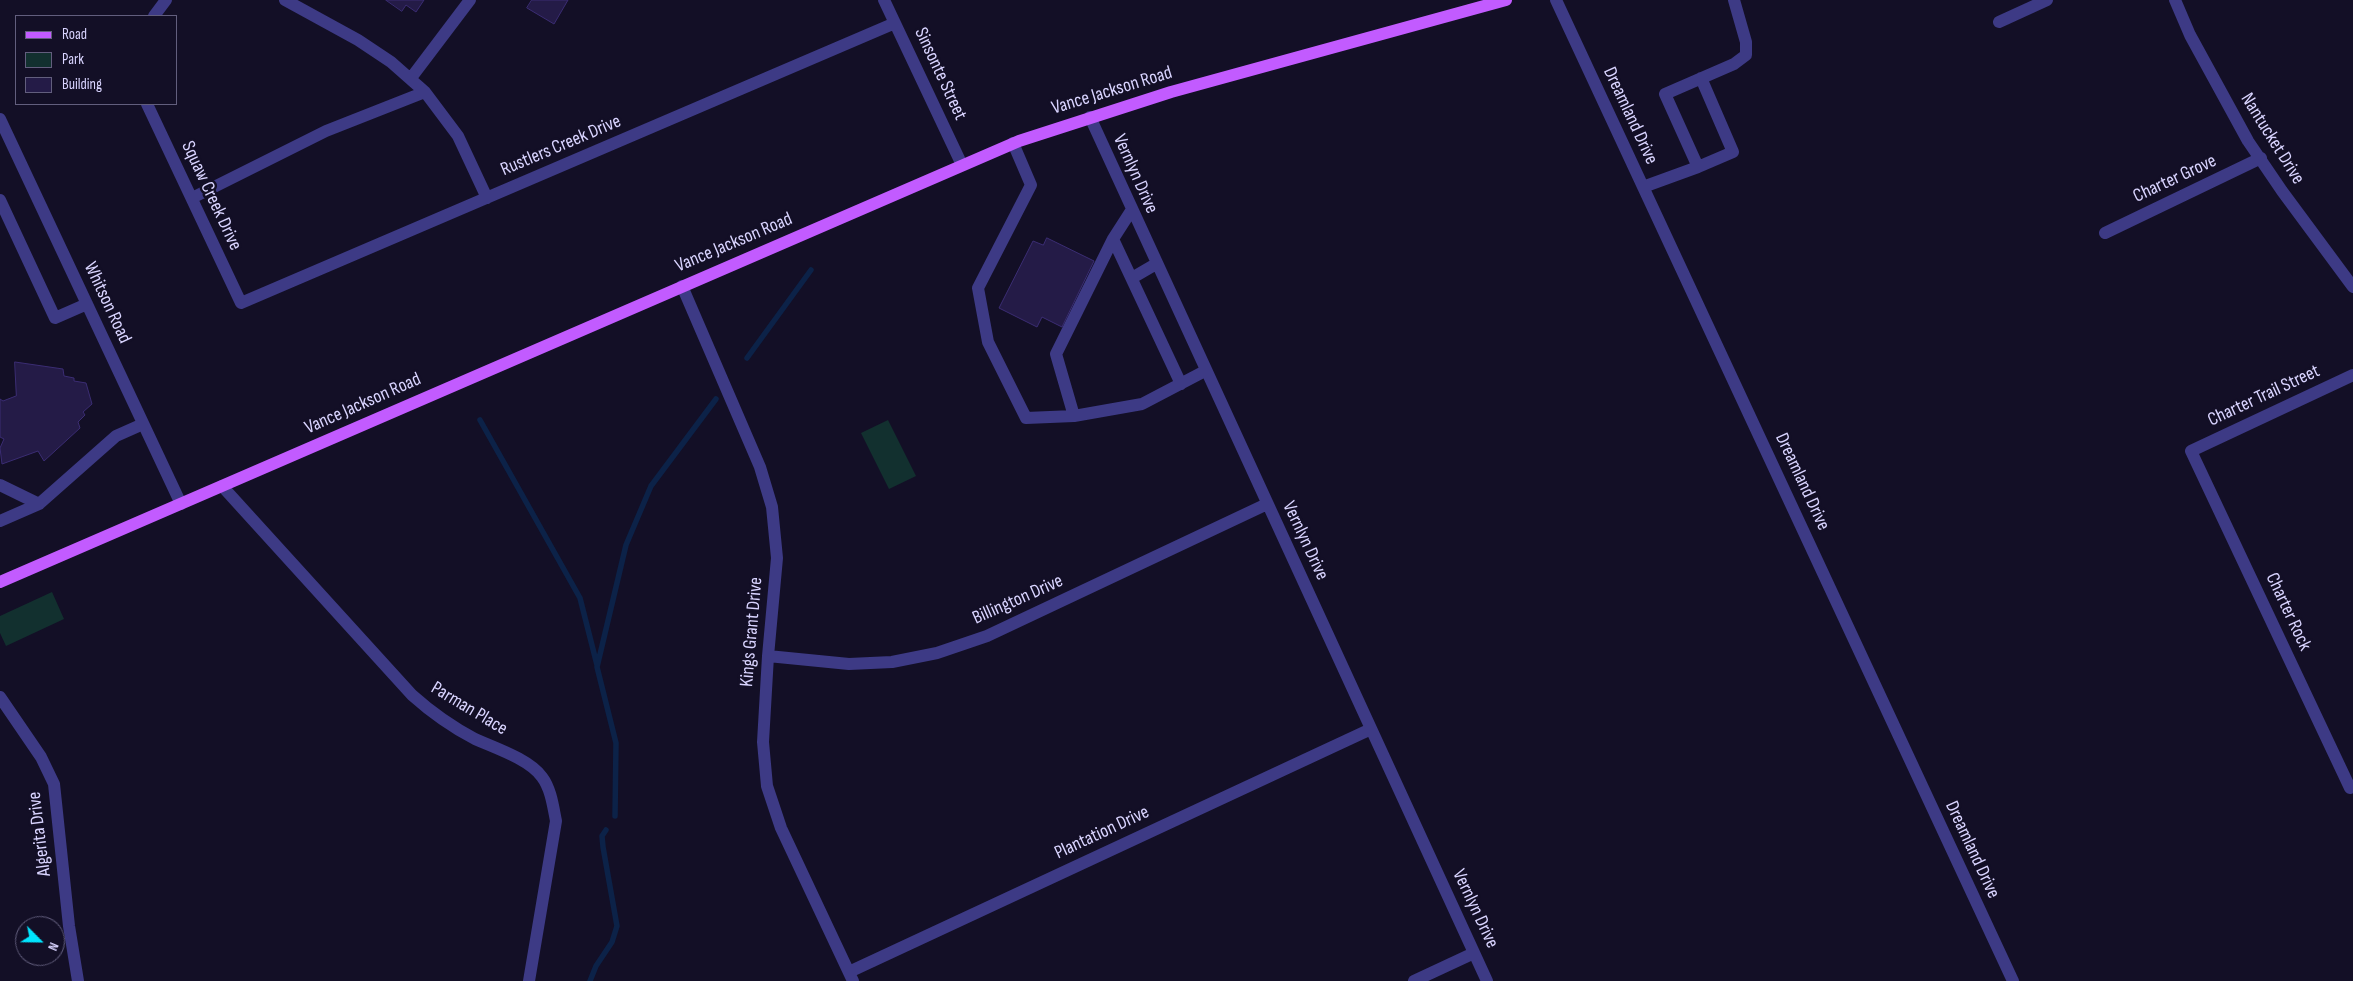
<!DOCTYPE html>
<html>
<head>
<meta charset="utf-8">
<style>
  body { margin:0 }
  #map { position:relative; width:2353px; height:981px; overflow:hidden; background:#130f26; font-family:"Sofia Sans Condensed",sans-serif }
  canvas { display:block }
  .legend { position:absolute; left:15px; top:15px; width:162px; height:90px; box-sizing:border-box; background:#130f26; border:1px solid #625e7d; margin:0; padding:6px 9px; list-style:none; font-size:15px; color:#d9d4ff }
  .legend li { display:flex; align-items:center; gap:10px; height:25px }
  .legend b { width:25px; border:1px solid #625e7d }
  .north { position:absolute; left:15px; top:916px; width:50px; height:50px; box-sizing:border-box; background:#130f26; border:1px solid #625e7d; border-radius:50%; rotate:113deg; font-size:14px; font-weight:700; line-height:20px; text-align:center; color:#d9d4ff }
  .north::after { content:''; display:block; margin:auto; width:18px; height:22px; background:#00e5ff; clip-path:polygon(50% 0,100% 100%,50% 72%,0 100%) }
</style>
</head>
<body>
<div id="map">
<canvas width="2353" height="981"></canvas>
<ul class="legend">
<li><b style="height:6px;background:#c25bff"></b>Road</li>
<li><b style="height:14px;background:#12302f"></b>Park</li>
<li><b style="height:14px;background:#241b47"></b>Building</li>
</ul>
<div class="north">N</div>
</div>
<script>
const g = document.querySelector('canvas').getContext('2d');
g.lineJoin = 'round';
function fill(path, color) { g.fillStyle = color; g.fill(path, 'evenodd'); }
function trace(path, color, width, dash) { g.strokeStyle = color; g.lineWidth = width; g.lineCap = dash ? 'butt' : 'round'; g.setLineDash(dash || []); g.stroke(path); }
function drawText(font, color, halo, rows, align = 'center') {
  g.font = font + ' "Sofia Sans Condensed",sans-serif'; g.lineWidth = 5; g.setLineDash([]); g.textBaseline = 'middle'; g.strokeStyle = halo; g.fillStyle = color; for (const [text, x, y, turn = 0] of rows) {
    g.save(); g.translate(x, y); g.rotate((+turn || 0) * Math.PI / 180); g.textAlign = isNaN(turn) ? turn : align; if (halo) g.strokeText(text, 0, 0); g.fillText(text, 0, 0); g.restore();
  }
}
fill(new Path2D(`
  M888 420 916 476 889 489 861 433Z
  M52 592 64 619 6 646 0 633V616Z`), '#12302f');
trace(new Path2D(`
  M747 358 811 270
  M480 420 580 598 597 665
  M615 816 616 743 597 667 626 545 651 486 716 399
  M590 981 596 966 612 942 617 926 603 847 602 836 606 830`), '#0c2248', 5.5);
const building = new Path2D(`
  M386 0H424L416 12 406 5 402 11Z
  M532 0H568L554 24 527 8Z
  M1047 238 1094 261 1062 327 1042 317 1037 327 999 308 1033 241 1043 245Z
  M15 362 63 369 64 376 74 378V381L86 383 92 404 83 412 85 415 78 422 80 428 44 461 38 451 2 464 0 448 4 439 0 437V399L3 401 16 396Z`);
fill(building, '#241b47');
trace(building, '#3b2d73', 1);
trace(new Path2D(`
  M285 0 358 40 391 62 425 92 458 136 487 198
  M884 0 962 165
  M1556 0 2013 981
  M2175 0 2190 35 2248 141 2282 191 2353 287
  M154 16 166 0
  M1999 22 2047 0
  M411 78 470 0
  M147 104 241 303 895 23
  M1090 117 1487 981
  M0 119 181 504
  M1013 143 1031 185 978 288 988 342 1026 418 1074 416 1142 404 1205 371
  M1698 167 1733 152 1701 78
  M1643 187 1698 167 1665 94 1734 64 1746 55V42L1734 0
  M192 198 326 131 425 92
  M0 200 55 318 87 304
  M2105 233 2261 158
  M1113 239 1181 384
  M1132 278 1156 264
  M682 286 760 467 772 507 777 558 768 656 763 742 767 786 781 828 853 981
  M2353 375 2191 451 2350 788 2353 787
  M1074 416 1056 354 1113 239 1131 211
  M0 485 39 504
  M222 486 412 695C431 712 452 727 475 739 495 748 529 759 542 777 551 789 553 806 556 821L529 981
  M0 521 39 504 116 436 143 424
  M768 656 849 664 892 662 937 653 987 636 1267 504
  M0 697 41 757 54 784 69 926 78 981
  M849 972 1371 729
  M1414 981 1474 953`), '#3d3a85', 12);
trace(new Path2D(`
  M0 582 1019 141 1171 92 1506 0`), '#c25bff', 12);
drawText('19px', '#d9d4ff', '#130f26', [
  ["Sinsonte Street",940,74,65],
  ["Vance Jackson Road",1112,91,-17],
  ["Dreamland Drive",1630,116,65],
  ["Nantucket Drive",2272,139,58],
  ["Rustlers Creek Drive",561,146,-23],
  ["Vernlyn Drive",1135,174,66],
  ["Charter Grove",2175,179,-25],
  ["Squaw Creek Drive",211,196,65],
  ["Vance Jackson Road",734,243,-23],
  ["Whitson Road",107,303,65],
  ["Charter Trail Street",2264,396,-25],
  ["Vance Jackson Road",363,404,-24],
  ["Dreamland Drive",1802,482,65],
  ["Vernlyn Drive",1305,541,65],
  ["Billington Drive",1018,600,-24],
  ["Charter Rock",2288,612,65],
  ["Kings Grant Drive",752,632,-85],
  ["Parman Place",469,709,31],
  ["Plantation Drive",1102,833,-25],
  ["Algerita Drive",40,834,-97],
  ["Dreamland Drive",1972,850,65],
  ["Vernlyn Drive",1475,909,65]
]);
</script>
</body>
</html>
